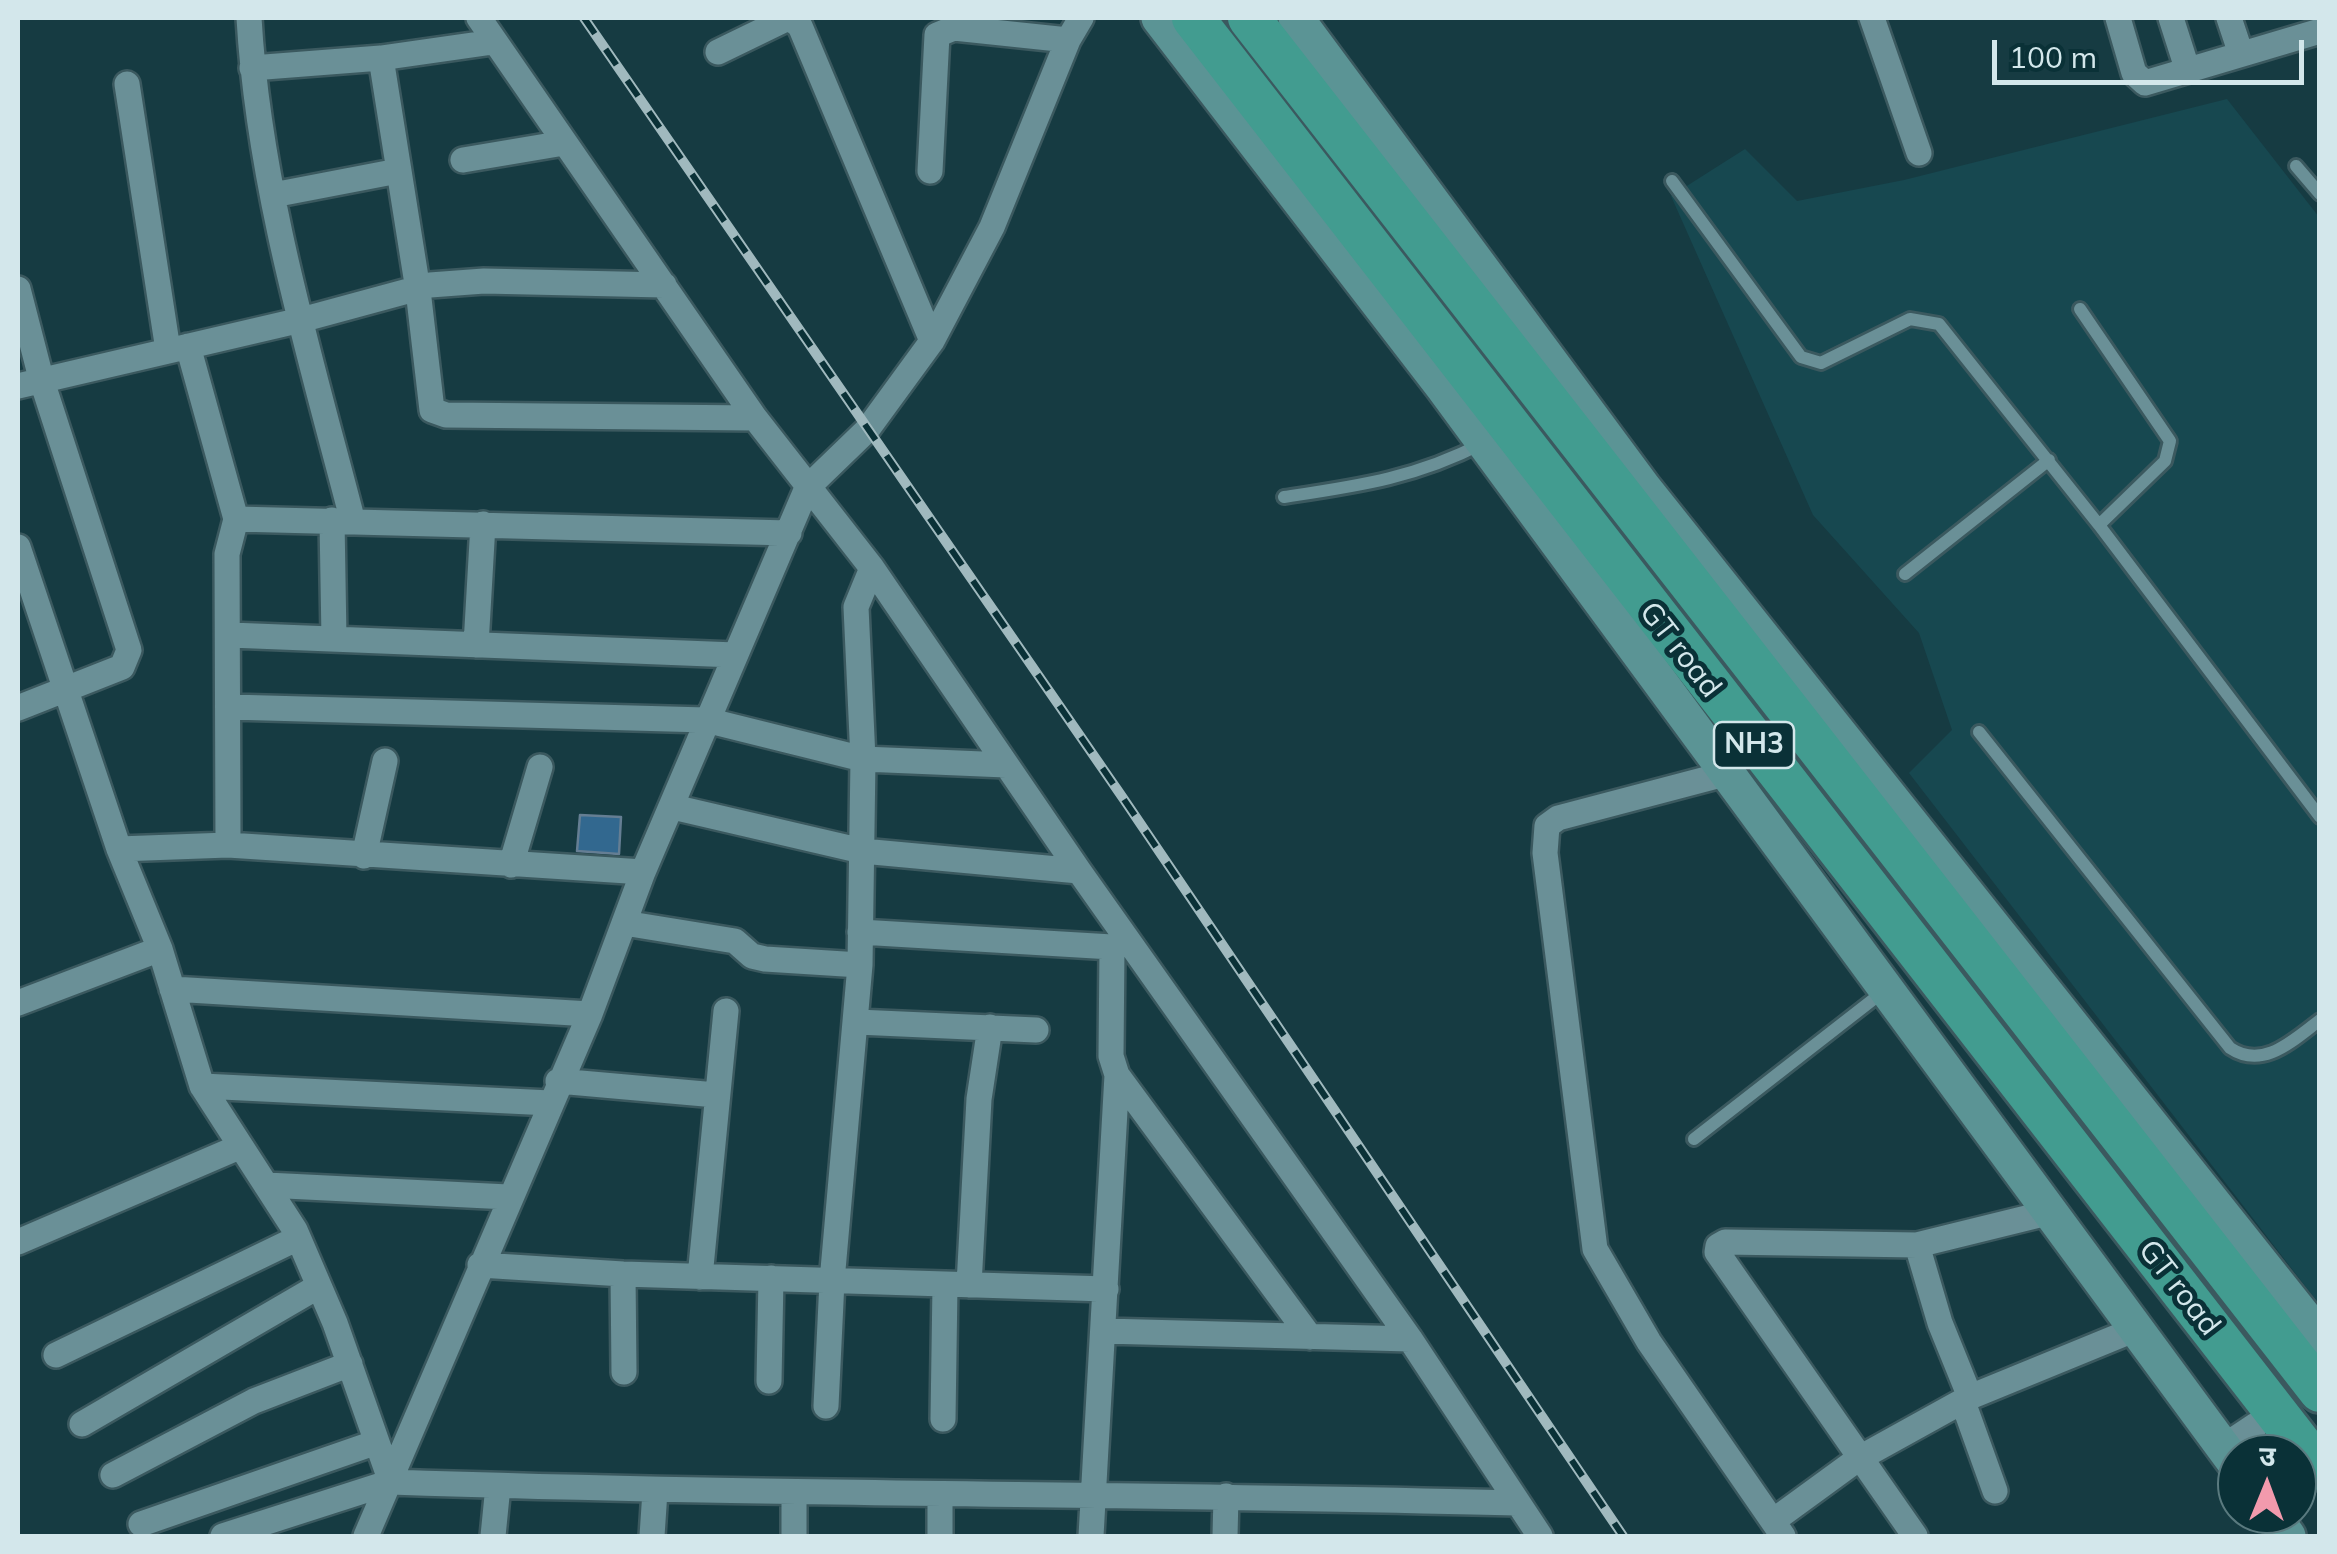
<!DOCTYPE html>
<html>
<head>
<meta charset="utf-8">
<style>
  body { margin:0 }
  #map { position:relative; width:2337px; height:1554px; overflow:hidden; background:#163b42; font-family:Mulish,"Noto Sans Devanagari",sans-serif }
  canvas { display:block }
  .frame { position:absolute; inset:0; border:20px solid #d3e7eb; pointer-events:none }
  .north { position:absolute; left:2217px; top:1434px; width:100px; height:100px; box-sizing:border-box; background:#0a3137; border:2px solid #5a7a7f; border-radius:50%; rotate:1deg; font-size:28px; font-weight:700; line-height:40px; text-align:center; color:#d3e7eb }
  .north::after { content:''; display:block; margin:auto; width:35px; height:45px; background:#f29aad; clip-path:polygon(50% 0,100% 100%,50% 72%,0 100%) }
  .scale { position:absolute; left:1992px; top:40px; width:312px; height:45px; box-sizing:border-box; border:5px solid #d3e7eb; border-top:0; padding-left:12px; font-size:30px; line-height:35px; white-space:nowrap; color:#d3e7eb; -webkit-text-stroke:8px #0a3137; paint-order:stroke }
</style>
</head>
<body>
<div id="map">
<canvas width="2337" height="1554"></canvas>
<div class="frame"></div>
<div class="north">उ</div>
<div class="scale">100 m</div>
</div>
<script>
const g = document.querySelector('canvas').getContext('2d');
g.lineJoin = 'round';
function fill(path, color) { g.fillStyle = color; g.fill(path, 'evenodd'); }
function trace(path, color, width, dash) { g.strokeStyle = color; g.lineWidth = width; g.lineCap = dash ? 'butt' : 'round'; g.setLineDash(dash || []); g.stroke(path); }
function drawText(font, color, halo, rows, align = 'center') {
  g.font = font + ' Mulish,sans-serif'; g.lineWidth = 10; g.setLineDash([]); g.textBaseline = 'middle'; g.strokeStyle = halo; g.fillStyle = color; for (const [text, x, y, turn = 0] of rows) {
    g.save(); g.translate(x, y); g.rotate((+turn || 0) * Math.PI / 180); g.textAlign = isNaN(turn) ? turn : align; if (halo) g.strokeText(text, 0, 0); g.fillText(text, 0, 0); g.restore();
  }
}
fill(new Path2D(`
  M2227 99 2319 217V1304L1909 773 1952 730 1919 633 1813 515 1671 196 1745 149 1797 201 1904 180Z`), '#174850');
const building = new Path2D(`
  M580 815 621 817 619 854 577 851Z`);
fill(building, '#32688f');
trace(building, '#657e93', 2.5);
const service = new Path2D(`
  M2296 166 2320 194
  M1672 181 1801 357 1821 363 1910 319 1939 324 2099 525 2320 817
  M2080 309 2170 441 2165 461 2099 525
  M1284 497C1357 486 1416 478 1483 443
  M1905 574 2049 460
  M1979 732 2230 1048C2263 1070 2292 1041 2320 1020
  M1694 1139 1884 991`);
const minor = new Path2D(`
  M249 18C259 189 310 356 353 522
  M479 18 755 418 872 568 1079 871 1410 1339 1540 1536
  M790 18 800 26 932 341
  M1872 18 1919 153
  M2118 18 2134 73 2145 83 2320 31
  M2171 18 2187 68
  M2229 18 2241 54
  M718 52 788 18
  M381 58 418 290 432 410 446 415 755 418
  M252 68 381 58 493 42
  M127 84 168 350
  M463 160 564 143
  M930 171 937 35 954 28 1068 40
  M273 195 398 171
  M18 289 41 378 129 650 122 667 18 708
  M188 346 236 519 789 533
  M18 386 301 320 430 285 484 281 664 285
  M236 519 227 554 228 845 643 872
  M332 520 334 639
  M18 547 119 849 160 949 202 1086 295 1230 335 1323 391 1482C766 1495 1142 1493 1517 1503
  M230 635 735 655
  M476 645 483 524
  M230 707 706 720 863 759 1006 765
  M1725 774 1558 818 1547 826 1545 853 1595 1249 1649 1342 1783 1536
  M673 807 862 851 1079 871
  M119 849 228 845
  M364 856 385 761
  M511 865 540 767
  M624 923 735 941 752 956 765 959 860 965
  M860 932 1112 947 1111 1056 1117 1075 1091 1536
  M172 989 590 1014
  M18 1003 160 949
  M857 1022 1036 1030
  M1117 1075 1310 1337
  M558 1081 716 1095
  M202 1086 550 1103
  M266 1185 508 1197
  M18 1242 239 1147
  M1917 1245 1940 1323 1970 1397
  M480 1265 623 1274 1106 1289
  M623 1274 624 1372
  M700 1277 726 1011
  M969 1285 979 1099 990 1027
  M1104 1331 1410 1339
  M56 1355 298 1238
  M769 1381 771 1278
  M1963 1402 1995 1491
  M826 1406 832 1281 860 965 863 759 856 607 872 568
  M943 1419 945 1285
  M82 1424 319 1286
  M2223 1447 2256 1425
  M113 1475 254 1401 350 1364
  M940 1496V1536
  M1773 1521 1858 1459 1970 1397 2136 1329
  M141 1524 377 1442
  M223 1536 391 1482
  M366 1536 590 1014 643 872 807 488 867 430 932 341 992 227 1068 40 1081 18
  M493 1536 498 1486
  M652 1536 655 1491
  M794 1536V1494
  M1225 1536 1226 1496
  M1915 1536 1717 1252 1718 1246 1725 1242 1917 1245 2047 1213`);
const secondary = new Path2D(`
  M1159 18 1443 387 2237 1466
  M1296 18 1643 487 2320 1337
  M2272 1514 2288 1536`);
const trunk = new Path2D(`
  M1193 18 2320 1469
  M1249 18 2320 1391`);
trace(service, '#3b595f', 18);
trace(minor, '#3b595f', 30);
trace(secondary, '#3b595f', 40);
trace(trunk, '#3b595f', 48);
trace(service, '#6a9097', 12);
trace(minor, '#6a9097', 25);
trace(secondary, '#5b9495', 35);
trace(trunk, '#429c90', 42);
const rail = new Path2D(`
  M584 18 1123 798 1623 1536`);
trace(rail, '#a0b9be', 10);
trace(rail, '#0a3137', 6, [19]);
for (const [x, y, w] of [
  [1754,745,80]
]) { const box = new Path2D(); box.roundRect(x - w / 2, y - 23, w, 46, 8); g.fillStyle = '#0a3137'; g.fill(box); trace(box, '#d3e7eb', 2.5); }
drawText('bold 28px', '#d3e7eb', null, [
  ["NH3",1754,745]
]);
drawText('30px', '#d3e7eb', '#0a3137', [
  ["GT road",1680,650,52],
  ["GT road",2179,1288,52]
]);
</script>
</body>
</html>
